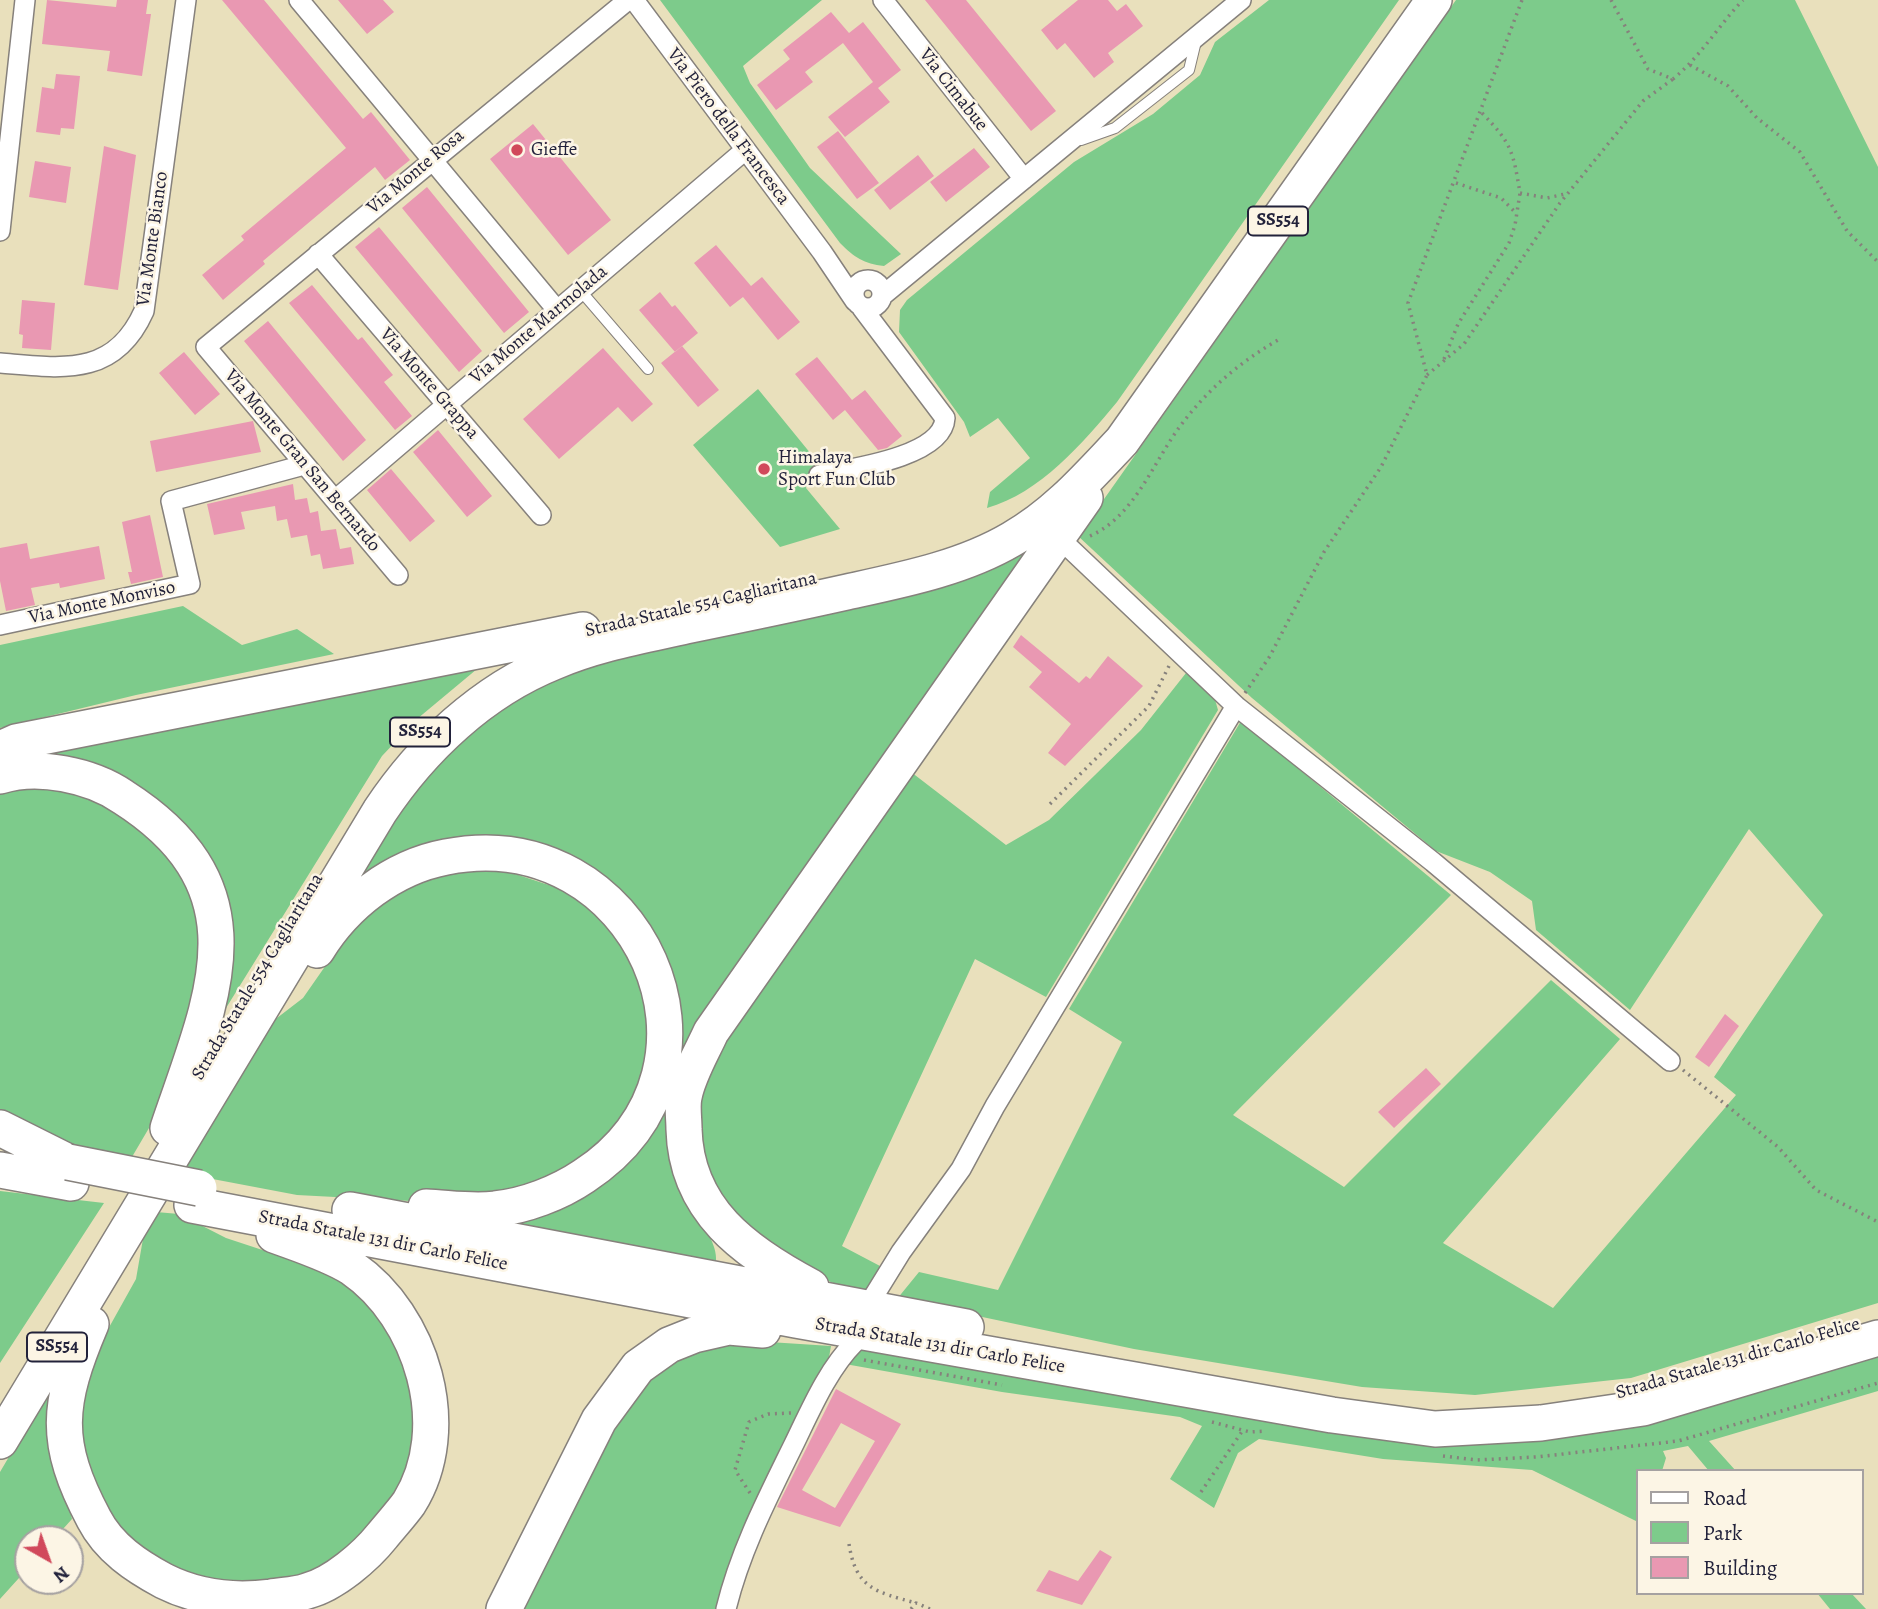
<!DOCTYPE html>
<html>
<head>
<meta charset="utf-8">
<style>
  body { margin:0 }
  #map { position:relative; width:1878px; height:1609px; overflow:hidden; background:#e9e0bc; font-family:Alegreya,serif }
  canvas { display:block }
  .legend { position:absolute; left:1636px; top:1469px; width:228px; height:126px; box-sizing:border-box; background:#fcf5e5; border:2px solid #a5a1a1; margin:0; padding:9px 12px; list-style:none; font-size:21px; color:#22223b }
  .legend li { display:flex; align-items:center; gap:14px; height:35px }
  .legend b { width:35px; border:2px solid #a5a1a1 }
  .north { position:absolute; left:14px; top:1525px; width:70px; height:70px; box-sizing:border-box; background:#fcf5e5; border:2px solid #a5a1a1; border-radius:50%; rotate:140deg; font-size:19px; font-weight:700; line-height:28px; text-align:center; color:#22223b }
  .north::after { content:''; display:block; margin:auto; width:24px; height:32px; background:#d1495b; clip-path:polygon(50% 0,100% 100%,50% 72%,0 100%) }
</style>
</head>
<body>
<div id="map">
<canvas width="1878" height="1609"></canvas>
<ul class="legend">
<li><b style="height:9px;background:#fff"></b>Road</li>
<li><b style="height:19px;background:#7dcb8b"></b>Park</li>
<li><b style="height:19px;background:#e998b2"></b>Building</li>
</ul>
<div class="north">N</div>
</div>
<script>
const g = document.querySelector('canvas').getContext('2d');
g.lineJoin = 'round';
function fill(path, color) { g.fillStyle = color; g.fill(path, 'evenodd'); }
function trace(path, color, width, dash) { g.strokeStyle = color; g.lineWidth = width; g.lineCap = dash ? 'butt' : 'round'; g.setLineDash(dash || []); g.stroke(path); }
function drawText(font, color, halo, rows, align = 'center') {
  g.font = font + ' Alegreya,serif'; g.lineWidth = 5; g.setLineDash([]); g.textBaseline = 'middle'; g.strokeStyle = halo; g.fillStyle = color; for (const [text, x, y, turn = 0] of rows) {
    g.save(); g.translate(x, y); g.rotate((+turn || 0) * Math.PI / 180); g.textAlign = isNaN(turn) ? turn : align; if (halo) g.strokeText(text, 0, 0); g.fillText(text, 0, 0); g.restore();
  }
}
fill(new Path2D(`
  M660 0H822L743 66 750 83 810 168 901 254 884 266C864 264 854 257 840 243Z
  M1269 0H1399L1117 402C1083 443 1040 493 987 508L990 492 1030 458 998 418 970 437 964 422 899 332 900 310 907 300 1074 162 1153 114 1200 75 1215 42Z
  M1456 0H1795L1878 167V1303L1631 1378 1475 1395 1362 1387 1134 1349 897 1299 919 1272 998 1290 1122 1042 1069 1009 1241 721 1451 895 1233 1115 1344 1187 1551 980 1620 1039 1443 1243 1553 1308 1736 1095 1714 1077 1823 915 1749 829 1630 1010 1536 930 1532 901 1490 872 1436 851 1252 698 1078 536Z
  M758 389 820 465 810 473 806 488 840 529 780 547 693 445Z
  M1029 541 1038 548C948 670 856 791 773 918 747 957 712 1001 691 1042 686 1054 672 1141 671 1157 670 1202 721 1228 716 1265L480 1231 605 1180 632 1155 653 1120 662 957 534 852 344 901C368 859 391 814 423 777 459 736 505 707 551 678Z
  M183 606 242 645 297 629 334 654 136 695 0 728V645Z
  M489 659 417 719 382 756 218 1021 204 854 19 760Z
  M1186 673 1214 696 1218 710 1046 997 975 959 842 1246 880 1266 864 1295 803 1271 746 1242 689 1150 700 1070 911 772 1006 845 1049 820 1141 730Z
  M40 783 84 790 133 814 187 876 206 951 183 1047 149 1128 129 1162 88 1158 0 1116V789Z
  M494 867 582 896 634 960 652 1040 645 1082 601 1158 524 1194 411 1201 297 1195 181 1173 264 1028 303 998 356 922 417 877Z
  M0 1191 104 1203 0 1363Z
  M156 1212 179 1214 226 1238 320 1269 364 1296 398 1345 413 1394 416 1437 410 1469 367 1540 306 1581 206 1588 138 1554 98 1505 78 1432 81 1386 102 1340 136 1279 144 1233Z
  M738 1340 831 1346 828 1363 720 1609H516L610 1422 667 1361Z
  M861 1342 1446 1439 1878 1349V1391L1709 1441 1736 1471H1709L1688 1446 1663 1451 1666 1458 1662 1471H1638V1522L1532 1470 1383 1459 1259 1439 1238 1453 1214 1508 1170 1479 1202 1426 1180 1417 1002 1392 845 1364Z
  M59 1372V1468L72 1519 54 1539H28V1568L0 1599V1472Z
  M1817 1593H1851L1866 1609H1830Z`), '#7dcb8b');
fill(new Path2D(`
  M47 0 116 7 117 0H148L146 14H151L142 76 107 71 110 51 42 44Z
  M222 0H264L363 119 371 112 410 160 385 180 375 167 263 261 265 264 223 300 202 275 244 240 241 236 346 148Z
  M338 0H383L394 12 367 34Z
  M925 0H966L1056 111 1031 131Z
  M1078 0H1108L1117 11 1126 4 1143 26 1108 53 1114 62 1094 78 1065 43 1057 50 1041 30Z
  M831 12 849 33 863 22 901 70 878 88 890 102 845 137 828 117 873 82 843 43 805 72 813 82 776 110 757 85 790 59 783 50Z
  M56 74 80 76 74 129 61 128 60 135 36 132 42 87 54 89Z
  M533 124 611 220 568 255 490 159Z
  M838 131 879 183 857 199 817 147Z
  M104 146 136 155 118 290 84 285Z
  M974 148 990 167 946 202 930 182Z
  M918 155 934 176 890 210 874 190Z
  M35 161 71 167 66 203 29 197Z
  M427 187 529 312 504 333 402 208Z
  M379 227 482 351 459 372 355 247Z
  M716 245 751 286 762 277 800 322 778 340 743 297 730 307 694 263Z
  M312 285 358 340 362 337 393 375 384 382 412 416 395 430 289 303Z
  M660 292 672 307 675 305 698 333 675 352 639 310Z
  M22 300 55 303 51 350 22 348 23 335 19 334Z
  M268 321 366 440 343 461 244 341Z
  M682 346 719 390 698 407 661 363Z
  M603 348 653 404 632 422 618 407 559 459 523 419Z
  M184 352 220 394 195 415 159 373Z
  M817 357 852 400 865 390 902 436 887 448 878 450 845 410 833 420 795 374Z
  M253 421 261 452 156 472 150 441Z
  M438 430 492 496 467 517 413 452Z
  M391 469 435 521 410 542 367 490Z
  M293 484 295 500 307 498 310 513 318 511 321 531 336 529 340 549 351 547 354 564 323 569 320 554 311 556 307 535 291 538 287 519 277 521 275 506 241 512 245 529 214 535 207 504Z
  M150 515 163 577 131 584 128 572H132L122 522Z
  M27 543 30 559 99 546 105 579 60 588 59 583 31 588 35 605 6 611 0 581V548Z
  M1021 635 1079 683 1086 676 1090 679 1108 656 1143 686 1065 766 1048 753 1071 724 1029 687 1042 672 1013 647Z
  M1725 1014 1739 1026 1709 1067 1695 1057Z
  M1426 1068 1441 1084 1394 1128 1378 1112Z
  M836 1389 901 1424 840 1527 777 1507ZM841 1423 875 1441 835 1508 802 1490Z
  M1100 1550 1112 1557 1082 1605 1036 1591 1049 1570 1078 1581Z`), '#e998b2');
const lane = new Path2D(`
  M1081 140 1115 128 1189 70 1196 41
  M580 290 648 369`);
const street = new Path2D(`
  M299 0 557 310
  M634 0 822 252 855 301
  M883 0 1024 179
  M0 231 25 0
  M318 254 541 515
  M854 294a14 14 0 1 1 28 0a14 14 0 1 1-28 0Z
  M882 296 1241 0
  M0 363C62 368 114 378 144 311L186 0
  M819 475C850 469 943 457 945 418L862 308
  M335 500 744 151
  M1058 537 1236 706 1433 862 1670 1061
  M398 575 206 347 628 0
  M0 625 190 584 171 501 304 465
  M872 1299 901 1252 961 1169 995 1106 1236 706
  M726 1609C740 1551 768 1497 794 1444 811 1409 828 1369 855 1342`);
const highway = new Path2D(`
  M0 749 16 742 583 630
  M0 776C38 764 91 775 123 797 267 889 212 998 168 1128
  M317 950C345 904 393 867 446 857 638 819 750 1067 584 1176 559 1193 525 1206 495 1209 473 1212 449 1208 426 1207
  M0 1128 68 1162
  M0 1170 71 1183
  M192 1205 796 1320 1332 1415 1435 1429 1541 1423 1643 1408 1878 1338
  M350 1210 966 1327
  M811 1287C745 1252 686 1210 684 1129 684 1119 682 1106 684 1097 688 1075 702 1052 711 1032L1085 498
  M91 1324C57 1404 53 1442 94 1519 109 1548 136 1566 164 1581 198 1598 233 1602 271 1597 283 1595 296 1595 307 1591 334 1584 366 1556 382 1536 391 1525 401 1514 409 1503 456 1428 422 1316 352 1268 330 1254 298 1244 274 1235
  M0 1441 380 811C422 748 482 691 554 662 596 644 641 636 686 626 740 615 793 604 847 592 902 580 963 568 1012 539 1056 514 1088 477 1122 441L1434 0
  M504 1609 599 1420 638 1367 669 1345 694 1335 729 1327 763 1330`);
trace(lane, '#86817c', 12);
trace(street, '#86817c', 22);
trace(highway, '#86817c', 38);
trace(new Path2D(`
  M1611 0 1648 69 1673 79C1702 55 1718 26 1743 0
  M1690 65 1728 86 1757 118 1800 152 1847 231 1878 262
  M1482 113C1512 144 1513 151 1520 193L1547 198 1565 194
  M1456 183 1501 198 1517 214
  M1444 359 1458 324 1509 243 1515 225 1520 193
  M1427 375 1464 344 1560 203 1643 101 1673 79
  M1090 536C1135 516 1153 462 1181 425 1208 389 1240 362 1278 340
  M1245 693 1270 656 1324 552 1381 467 1427 375 1408 303 1522 0
  M1050 804 1149 706 1169 666
  M1683 1070 1778 1147 1816 1190 1878 1222
  M864 1360 1002 1385
  M1212 1422 1250 1432 1266 1431
  M1443 1456 1477 1460 1536 1457 1678 1441 1878 1383
  M1201 1492 1243 1430
  M750 1493 735 1470 749 1422 768 1414 791 1413
  M849 1544C856 1589 876 1592 916 1603
  M911 1609 916 1603 930 1609`), '#86817c', 3.5, [2, 5]);
trace(lane, '#fff', 10);
trace(street, '#fff', 19);
trace(highway, '#fff', 35);
const highwayBridge = new Path2D(`
  M68 1162 199 1188`);
trace(highwayBridge, '#86817c', 38, []);
trace(highwayBridge, '#fff', 35);
for (const [x, y, r, color] of [
  [517,150,7,"#d1495b"],
  [764,469,7,"#d1495b"]
]) { const dot = new Path2D(); dot.arc(x, y, r, 0, 2 * Math.PI); g.fillStyle = color; g.fill(dot); trace(dot, '#fcf5e5', 2.5); }
for (const [x, y, w] of [
  [1278,221,60],
  [420,732,60],
  [57,1347,60]
]) { const box = new Path2D(); box.roundRect(x - w / 2, y - 14.5, w, 29, 5); g.fillStyle = '#fcf5e5'; g.fill(box); trace(box, '#22223b', 2); }
drawText('bold 18px', '#22223b', null, [
  ["SS554",1278,221],
  ["SS554",420,732],
  ["SS554",57,1347]
]);
drawText('19px', '#22223b', '#fcf5e5', [
  ["Via Cimabue",953,90,52],
  ["Via Piero della Francesca",728,127,53],
  ["Via Monte Rosa",416,172,-40],
  ["Via Monte Bianco",153,239,-82],
  ["Via Monte Marmolada",539,325,-40],
  ["Via Monte Grappa",429,384,49],
  ["Via Monte Gran San Bernardo",302,461,50],
  ["Via Monte Monviso",102,603,-12],
  ["Strada Statale 554 Cagliaritana",701,605,-13],
  ["Strada Statale 554 Cagliaritana",258,977,-59],
  ["Strada Statale 131 dir Carlo Felice",383,1241,11],
  ["Strada Statale 131 dir Carlo Felice",940,1346,10],
  ["Strada Statale 131 dir Carlo Felice",1738,1359,-16]
]);
drawText('19px', '#22223b', '#fcf5e5', [
  ["Gieffe",531,150],
  ["Himalaya",778,458],
  ["Sport Fun Club",778,480]
], 'left');
</script>
</body>
</html>
